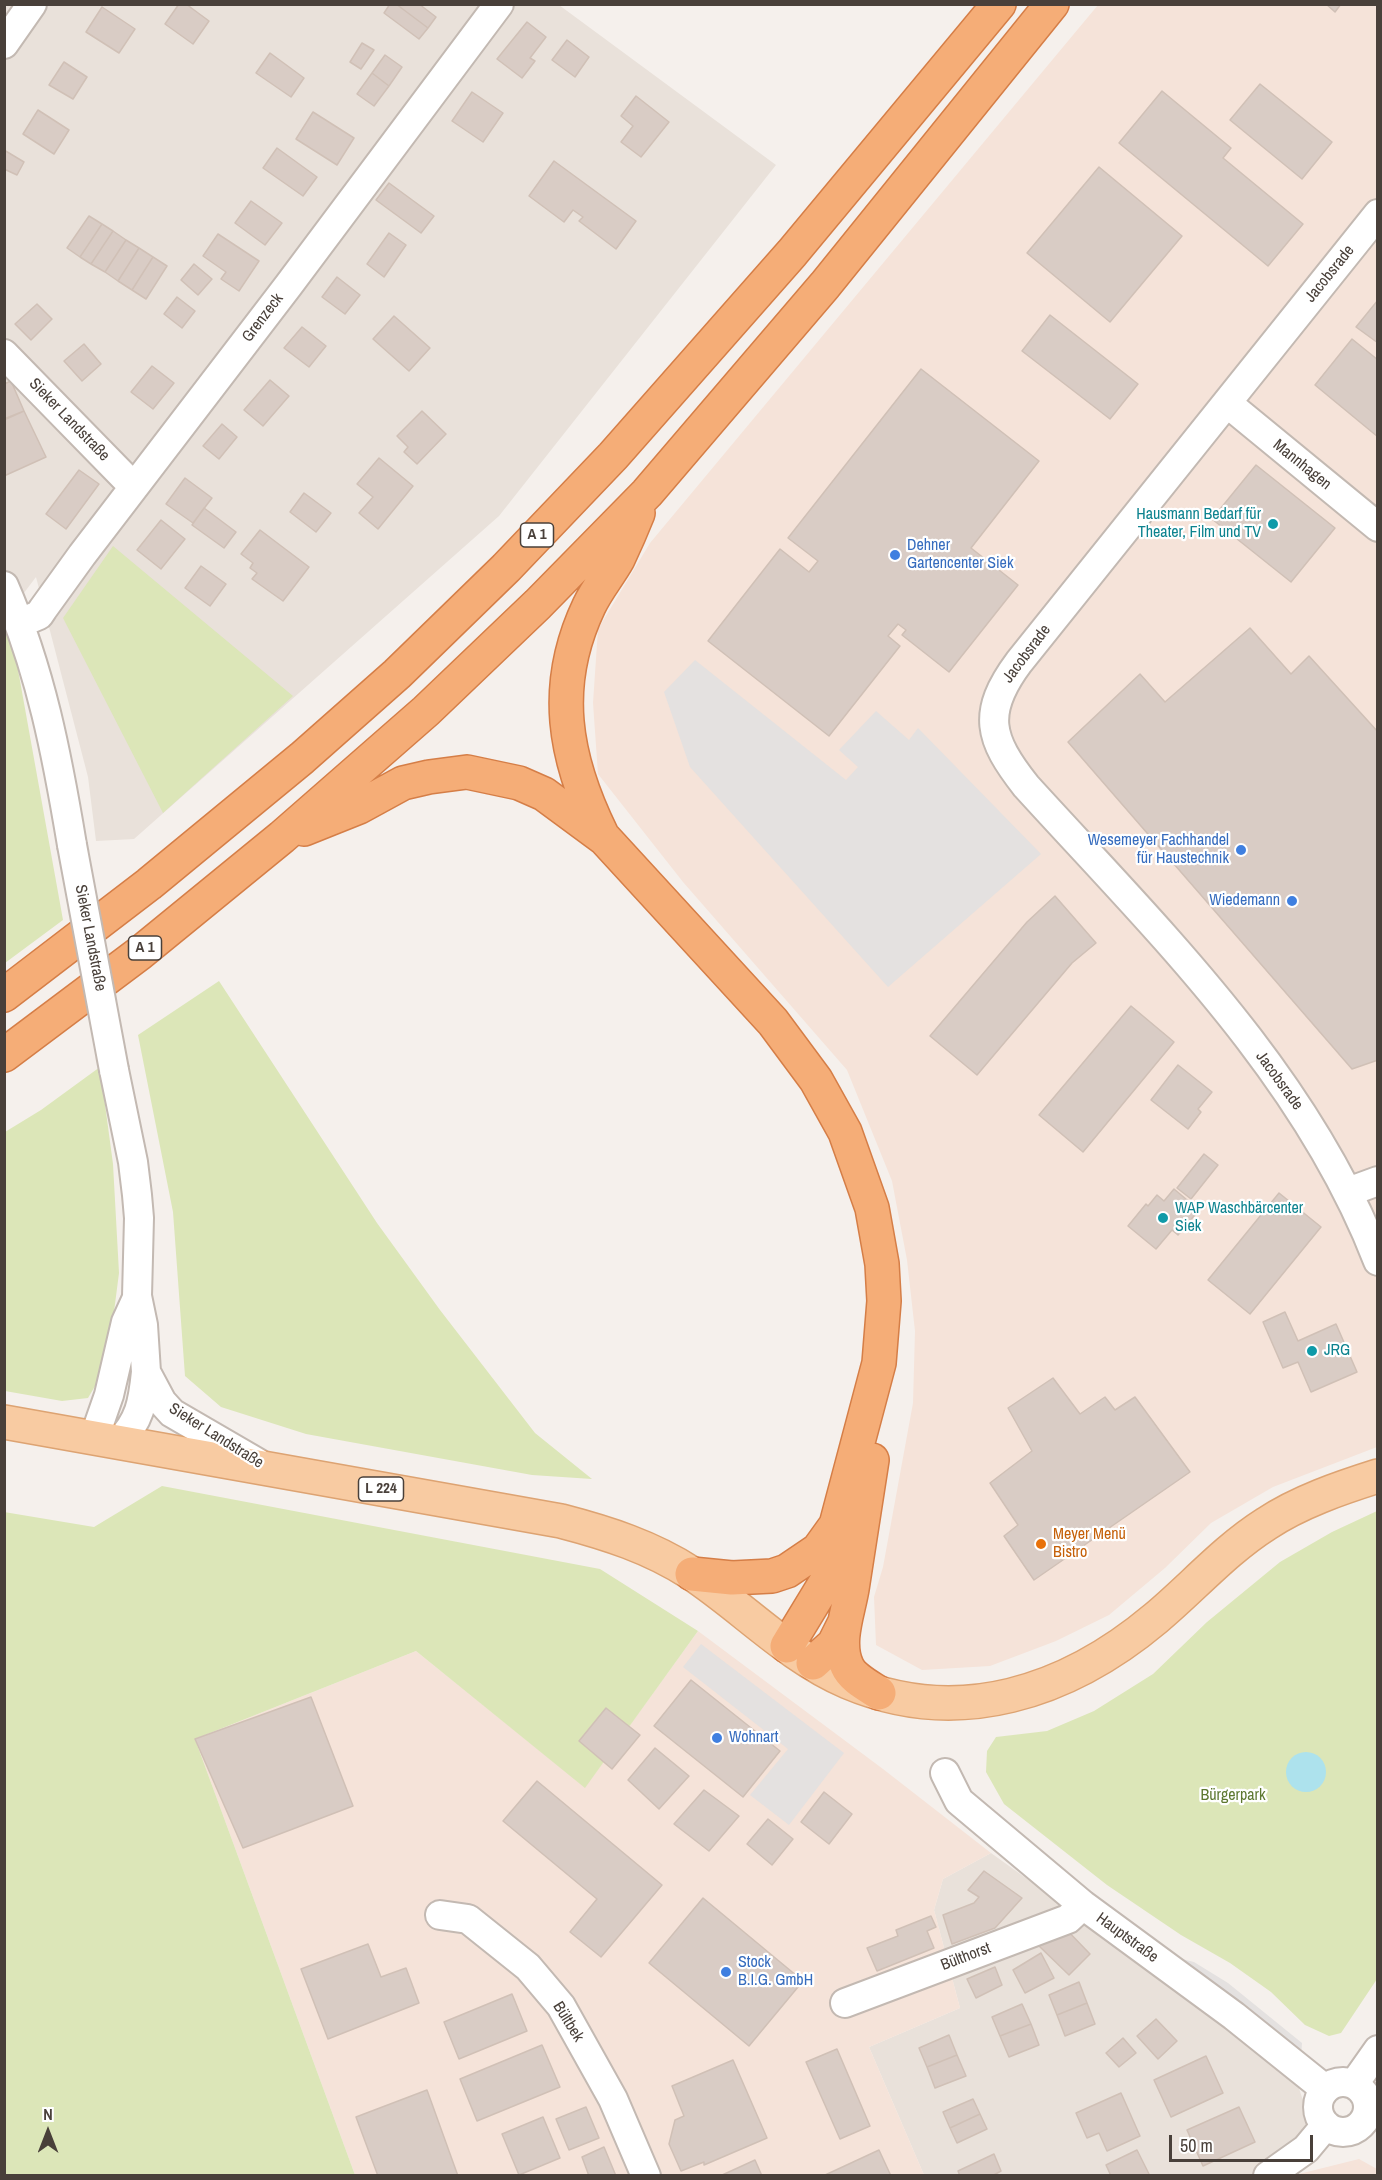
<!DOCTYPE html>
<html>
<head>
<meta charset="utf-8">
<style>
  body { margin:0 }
  #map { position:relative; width:1382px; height:2180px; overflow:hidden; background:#f5f0ec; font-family:"Archivo Narrow",sans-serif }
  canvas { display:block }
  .frame { position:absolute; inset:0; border:6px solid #49403a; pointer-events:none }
  .north { position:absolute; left:18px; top:2102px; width:60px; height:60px; -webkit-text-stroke:4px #fff; paint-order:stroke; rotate:0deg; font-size:16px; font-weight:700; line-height:24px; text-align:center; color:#49403a }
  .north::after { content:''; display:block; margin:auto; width:21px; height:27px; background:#49403a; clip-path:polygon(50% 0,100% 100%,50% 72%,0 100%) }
  .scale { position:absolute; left:1169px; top:2135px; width:144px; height:27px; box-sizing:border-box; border:3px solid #49403a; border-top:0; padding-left:8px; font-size:18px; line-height:21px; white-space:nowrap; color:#49403a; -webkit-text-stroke:4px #fff; paint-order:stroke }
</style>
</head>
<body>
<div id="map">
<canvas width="1382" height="2180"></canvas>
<div class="frame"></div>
<div class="north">N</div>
<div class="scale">50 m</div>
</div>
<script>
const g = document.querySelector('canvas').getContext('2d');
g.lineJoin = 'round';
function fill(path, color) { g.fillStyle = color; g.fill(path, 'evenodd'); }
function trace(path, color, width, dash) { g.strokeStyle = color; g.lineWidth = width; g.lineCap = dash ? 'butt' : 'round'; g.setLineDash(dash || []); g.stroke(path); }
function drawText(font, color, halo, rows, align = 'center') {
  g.font = font + ' "Archivo Narrow",sans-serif'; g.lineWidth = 4.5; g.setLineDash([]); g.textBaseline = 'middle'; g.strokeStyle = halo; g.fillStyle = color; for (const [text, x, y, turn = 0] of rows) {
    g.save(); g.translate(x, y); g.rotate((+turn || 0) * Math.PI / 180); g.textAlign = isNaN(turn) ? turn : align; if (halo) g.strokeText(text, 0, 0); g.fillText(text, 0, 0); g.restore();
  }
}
fill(new Path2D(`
  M5 5H559L776 165 499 516 134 839 96 841 88 777 36 577 5 618Z
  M991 1853 1293 2070 1310 2122 1275 2175H924L869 2047 960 2008 934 1910 943 1879Z`), '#e9e1da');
fill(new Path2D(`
  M1098 5H1377V1447L1273 1487 1211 1523 1165 1568 1109 1615 1056 1641 990 1666 922 1670 876 1645 874 1597 883 1567 913 1403 915 1331 907 1260 892 1181 847 1070 683 882 598 774 593 703 598 629 650 543Z
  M698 1631 883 1769 991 1853 943 1879 934 1910 960 2008 869 2047 924 2175H355L195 1739 416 1651 585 1787Z
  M1359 2159 1377 2169V2175H1295Z`), '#f5e3d9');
fill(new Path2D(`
  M113 546 293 696 163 813 63 618Z
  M8 614 63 920 5 963 4 618Z
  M219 981 377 1223 440 1310 535 1433 592 1479 532 1475 306 1434 221 1407 185 1376 173 1212 138 1035Z
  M100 1067 113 1164 119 1273 107 1366 88 1398 62 1401 5 1391V1132L41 1110Z
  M162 1486 600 1569 698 1631 585 1788 416 1651 195 1739 355 2175H5L4 1512 94 1527Z
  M1377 1511V1979L1341 2033 1329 2036 1305 2025 1271 1992 1230 1963 1181 1935 1107 1885 1004 1804 986 1772 987 1751 996 1737 1047 1731 1094 1711 1153 1674 1207 1622 1280 1562 1332 1532Z`), '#dce6b8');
fill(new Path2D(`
  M695 660 846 780 858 767 839 750 876 711 909 740 918 728 1041 854 888 987 690 767 664 692Z
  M701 1644 844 1753 789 1825 750 1795 788 1749 683 1667Z
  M1182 1959 1194 1962 1228 1983 1302 2043 1301 2058 1182 1967Z`), '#e4e1e0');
fill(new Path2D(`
  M1286 1772a20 20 0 1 1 40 0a20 20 0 1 1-40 0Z`), '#ade2ed');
const building = new Path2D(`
  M179 4H186L209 21 193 44 165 24Z
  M390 4H396L428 28 419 39 384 13Z
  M396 4H419L436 17 428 28Z
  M1326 4H1341L1335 12Z
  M102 7 135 29 119 53 86 32Z
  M527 22 546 37 530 58 535 61 522 78 497 59Z
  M567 40 589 57 575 77 552 60Z
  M362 43 374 50 361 69 350 62Z
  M270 53 304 78 291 97 256 73Z
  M385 55 402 67 389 86 372 73Z
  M64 62 87 77 73 99 49 85Z
  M372 73 389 86 374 106 357 94Z
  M1260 84 1332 142 1302 179 1230 120Z
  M1162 91 1231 148 1223 158 1303 224 1268 266 1119 143Z
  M472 92 503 113 483 142 452 121Z
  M636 96 669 122 641 157 621 142 633 126 621 116Z
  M38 110 69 130 54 154 23 134Z
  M313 112 354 138 337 165 296 139Z
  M277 148 317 177 303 196 263 168Z
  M4 150 24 162 17 175 4 169Z
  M554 161 636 221 616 249 579 221 583 217 573 210 564 222 529 196Z
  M1099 167 1182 236 1110 322 1027 253Z
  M389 183 434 216 421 233 376 200Z
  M251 201 282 223 265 245 235 223Z
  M89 216 102 224 80 257 67 248Z
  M102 224 113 231 91 264 80 257Z
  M113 231 126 240 105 272 91 264Z
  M389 233 406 245 384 277 367 264Z
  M218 234 259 261 239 291 221 279 226 272 203 256Z
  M126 240 139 248 118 281 105 272Z
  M139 248 153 257 132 290 118 281Z
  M153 257 167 266 146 299 132 290Z
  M194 264 212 279 198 295 181 280Z
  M337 277 360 295 345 314 322 297Z
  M177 297 195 311 182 328 164 314Z
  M1378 300V343L1356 327Z
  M37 304 52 319 31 340 15 324Z
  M1050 315 1138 384 1110 419 1022 351Z
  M394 316 430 348 409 371 373 339Z
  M302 327 326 346 309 367 284 348Z
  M1352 339 1378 360V437L1315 385Z
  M84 344 101 364 82 381 64 361Z
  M152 366 174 383 153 409 131 392Z
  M921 369 1039 461 971 548 1018 585 949 672 902 635 906 630 898 624 888 636 900 646 829 736 708 641 780 549 809 572 818 561 788 538Z
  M270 380 289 396 263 426 244 410Z
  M11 381 24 411 4 419V384Z
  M24 411 46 457 4 476V420Z
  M422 411 446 434 417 464 404 452 408 447 397 436Z
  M222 424 237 437 219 459 203 446Z
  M379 458 413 486 378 529 359 513 373 497 357 484Z
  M1256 465 1335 528 1291 582 1212 519Z
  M79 470 99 484 66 529 46 514Z
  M185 478 212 498 193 523 166 504Z
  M304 493 331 513 316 532 290 512Z
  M204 508 236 532 224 548 192 525Z
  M161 520 185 539 161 569 137 550Z
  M260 530 309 567 283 601 252 579 257 573 250 568 253 563 241 554Z
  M201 566 226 584 210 606 185 588Z
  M1250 628 1291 674 1309 656 1378 732V1060L1352 1069 1068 742 1140 674 1165 702Z
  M1055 896 1096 943 1072 963 977 1075 930 1036 1027 922Z
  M1131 1006 1174 1042 1083 1152 1039 1115Z
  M1178 1065 1212 1092 1198 1109 1201 1112 1188 1129 1151 1100Z
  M1204 1154 1218 1165 1191 1199 1177 1188Z
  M1174 1189 1199 1210 1178 1235 1172 1230 1156 1249 1128 1226 1146 1204 1148 1206 1157 1195 1164 1201Z
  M1279 1193 1321 1227 1250 1314 1208 1280Z
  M1285 1312 1298 1341 1336 1324 1357 1372 1311 1392 1298 1362 1283 1368 1263 1322Z
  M1053 1378 1080 1414 1105 1397 1115 1410 1135 1397 1190 1472 1034 1580 1004 1536 1018 1525 990 1483 1032 1451 1008 1408Z
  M691 1680 780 1751 743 1797 654 1726Z
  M311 1697 353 1806 243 1848 195 1739Z
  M606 1708 640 1735 612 1769 579 1741Z
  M655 1748 689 1776 659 1809 628 1780Z
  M537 1781 662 1885 601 1957 570 1932 597 1899 503 1821Z
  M704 1790 739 1816 709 1851 674 1824Z
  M824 1792 852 1814 829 1844 801 1822Z
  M768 1819 793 1839 772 1865 747 1844Z
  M984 1871 1022 1898 995 1928 952 1944 943 1915 974 1903 979 1897 968 1890Z
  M703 1898 803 1981 749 2046 649 1963Z
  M931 1916 936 1927 927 1931 934 1948 877 1971 867 1948 898 1936 896 1930Z
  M1061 1924 1090 1954 1069 1975 1039 1946Z
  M368 1944 381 1977 406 1968 419 2003 328 2039 301 1969Z
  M1041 1953 1054 1978 1025 1993 1013 1970Z
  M995 1967 1002 1985 976 1998 967 1979Z
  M1079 1982 1087 2003 1057 2015 1049 1995Z
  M512 1994 527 2031 459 2059 444 2022Z
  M1087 2003 1095 2024 1065 2036 1057 2015Z
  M1022 2004 1031 2024 1000 2036 992 2017Z
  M1156 2019 1177 2041 1158 2059 1137 2036Z
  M1031 2024 1039 2045 1009 2057 1000 2036Z
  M949 2035 957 2055 927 2067 919 2048Z
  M1123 2038 1136 2053 1119 2067 1106 2053Z
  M542 2045 560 2087 477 2121 460 2079Z
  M837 2049 870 2126 840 2139 806 2062Z
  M957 2055 966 2076 935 2088 927 2067Z
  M1206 2056 1223 2093 1171 2117 1154 2080Z
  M733 2060 767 2138 704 2165V2162L681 2171 669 2144 675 2120 684 2116 672 2086Z
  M427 2090 458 2176H378L356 2117Z
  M1121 2093 1140 2136 1107 2151 1099 2133 1087 2138 1076 2113Z
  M973 2099 980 2114 950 2128 943 2112Z
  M586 2107 599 2138 569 2150 556 2119Z
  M1239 2107 1255 2142 1203 2166 1187 2130Z
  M980 2114 987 2129 957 2143 950 2128Z
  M543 2117 560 2158 519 2175 502 2134Z
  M604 2147 616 2176H589L582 2157Z
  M879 2150 891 2176H823Z
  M1137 2150 1150 2176H1111L1106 2165Z
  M994 2154 1001 2171 992 2176H960L958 2171Z
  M755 2160 762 2176H720Z`);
fill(building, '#d9ccc5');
trace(building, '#d0c0b6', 1.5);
const minor = new Path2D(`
  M4 44 32 4
  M1378 214 1019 662C981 713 989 739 1026 786 1158 931 1306 1074 1378 1261
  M4 354 134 487
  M1227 403 1378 527
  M4 586C41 671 57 755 72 845
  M20 623 39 615 43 609 82 555 288 286 499 4
  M114 1070 133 1162 137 1195 139 1218 137 1296 143 1325 146 1372 162 1402 172 1413 258 1463
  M1348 1192 1378 1181
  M94 1438 109 1395 126 1322 137 1298
  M118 1443C140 1421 143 1402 146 1372
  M945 1773 959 1801 1083 1905 1234 2016 1325 2089
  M440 1915 468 1919 528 1967 561 2006 613 2099 646 2176
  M845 2003 1068 1919 1083 1905
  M1318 2107a25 25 0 1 1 50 0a25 25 0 1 1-50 0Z
  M1354 2084 1378 2050
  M1268 2176 1306 2149 1326 2125`);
const major = new Path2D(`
  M4 1422 561 1521C607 1533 651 1547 691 1573 744 1608 789 1657 848 1682 959 1729 1068 1692 1156 1618 1193 1587 1225 1550 1266 1524 1299 1502 1340 1488 1378 1476`);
const highway = new Path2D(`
  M304 829 359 807 403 783 429 777 467 772 519 783 544 794 605 839 773 1022 816 1080 845 1132 872 1208 882 1264 884 1301 879 1363 836 1525 818 1550 787 1571 772 1576 732 1578 692 1574
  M602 835C564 758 551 686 589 606 597 589 609 575 618 559 625 544 632 528 638 513
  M4 995 149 884 302 758 397 674 506 568 613 456 792 253 999 4
  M4 1055 140 953 282 837 426 711 538 604 647 493 825 285 1052 4
  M872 1460C865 1503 859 1546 852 1589 848 1613 836 1642 847 1666 852 1678 868 1686 879 1693
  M787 1646 832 1572 848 1534
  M813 1663 834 1644 844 1624`);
trace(minor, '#c3b9b2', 32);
trace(major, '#dda372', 36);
trace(highway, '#d57e47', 36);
trace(minor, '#fff', 28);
trace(major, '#f8cba2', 33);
trace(highway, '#f5ad77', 33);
const minorBridge = new Path2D(`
  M72 845 114 1070`);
trace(minorBridge, '#c3b9b2', 32, []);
trace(minorBridge, '#fff', 28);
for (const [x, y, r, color] of [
  [1273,524,6,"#0f9aa8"],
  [895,555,6,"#3f7fe0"],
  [1241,850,6,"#3f7fe0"],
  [1292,901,6,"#3f7fe0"],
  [1163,1218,6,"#0f9aa8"],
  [1312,1351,6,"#0f9aa8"],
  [1041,1544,6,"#e8710a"],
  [717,1738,6,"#3f7fe0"],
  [726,1972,6,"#3f7fe0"]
]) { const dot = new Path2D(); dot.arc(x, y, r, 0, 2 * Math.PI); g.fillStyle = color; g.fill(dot); trace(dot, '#fff', 2); }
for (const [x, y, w] of [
  [537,535,33],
  [145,948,33],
  [381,1489,45]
]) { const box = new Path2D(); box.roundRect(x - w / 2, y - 12, w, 24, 4.5); g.fillStyle = '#fff'; g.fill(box); trace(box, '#49403a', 1.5); }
drawText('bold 15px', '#49403a', null, [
  ["A 1",537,535],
  ["A 1",145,948],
  ["L 224",381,1489]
]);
drawText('16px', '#49403a', '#fff', [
  ["Jacobsrade",1330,274,-51],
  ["Grenzeck",263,318,-53],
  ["Sieker Landstraße",69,420,46],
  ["Mannhagen",1302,465,39],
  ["Jacobsrade",1027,654,-53],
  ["Sieker Landstraße",90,938,79],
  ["Jacobsrade",1279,1081,54],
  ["Sieker Landstraße",216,1436,32],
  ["Hauptstraße",1127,1938,36],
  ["Bülthorst",966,1957,-21],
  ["Bültbek",568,2022,58]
]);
drawText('16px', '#0d838f', '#fff', [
  ["Hausmann Bedarf für",1261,515,"right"],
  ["Theater, Film und TV",1261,533,"right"],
  ["WAP Waschbärcenter",1175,1209],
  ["Siek",1175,1227],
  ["JRG",1324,1351]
], 'left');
drawText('16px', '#366cbe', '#fff', [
  ["Dehner",907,546],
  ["Gartencenter Siek",907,564],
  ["Wesemeyer Fachhandel",1229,841,"right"],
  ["für Haustechnik",1229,859,"right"],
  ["Wiedemann",1280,901,"right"],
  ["Wohnart",729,1738],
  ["Stock",738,1963],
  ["B.I.G. GmbH",738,1981]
], 'left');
drawText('16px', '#c56008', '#fff', [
  ["Meyer Menü",1053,1535],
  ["Bistro",1053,1553]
], 'left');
drawText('16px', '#5d7830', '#fff', [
  ["Bürgerpark",1233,1796]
]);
</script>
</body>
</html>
